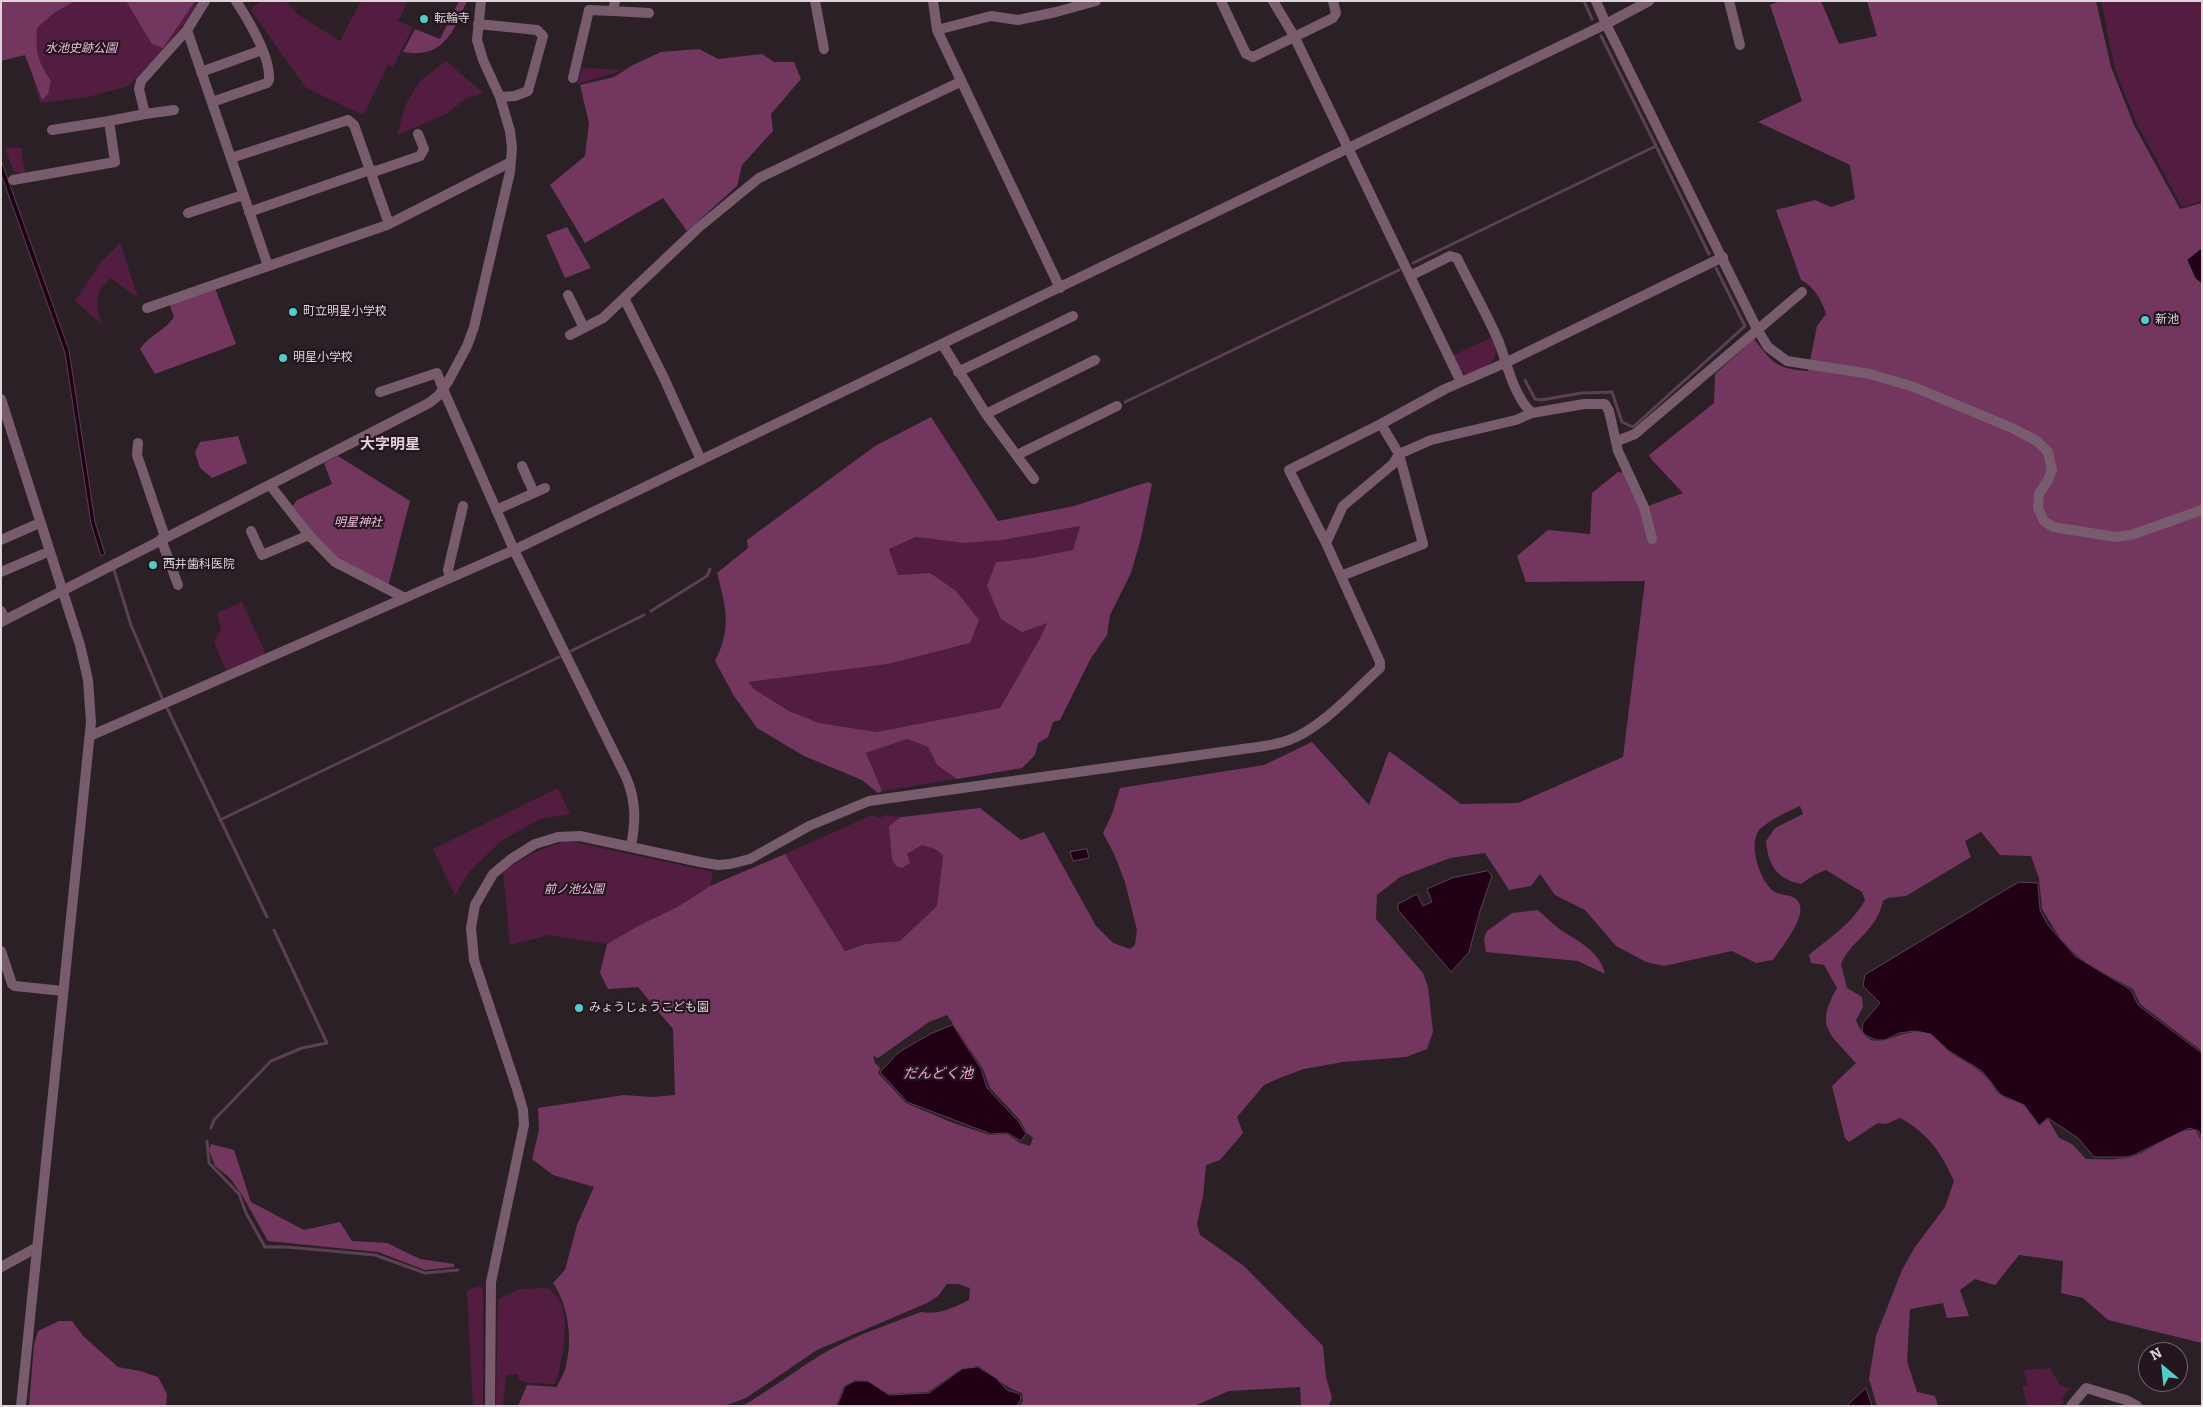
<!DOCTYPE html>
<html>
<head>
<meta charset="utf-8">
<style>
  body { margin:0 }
  #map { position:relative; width:2203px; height:1407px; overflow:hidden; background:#2c2027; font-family:Bitter,serif }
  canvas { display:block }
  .frame { position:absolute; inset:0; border:2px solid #ded5da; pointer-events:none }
  .north { position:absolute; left:2138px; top:1342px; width:50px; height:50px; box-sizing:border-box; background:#23161e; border:1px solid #6e6269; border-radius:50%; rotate:332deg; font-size:14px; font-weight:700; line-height:20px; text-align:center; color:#ded5da }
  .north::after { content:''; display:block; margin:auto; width:18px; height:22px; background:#53cdca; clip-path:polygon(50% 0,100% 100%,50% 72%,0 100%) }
</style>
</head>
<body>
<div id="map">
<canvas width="2203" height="1407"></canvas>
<div class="frame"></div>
<div class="north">N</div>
</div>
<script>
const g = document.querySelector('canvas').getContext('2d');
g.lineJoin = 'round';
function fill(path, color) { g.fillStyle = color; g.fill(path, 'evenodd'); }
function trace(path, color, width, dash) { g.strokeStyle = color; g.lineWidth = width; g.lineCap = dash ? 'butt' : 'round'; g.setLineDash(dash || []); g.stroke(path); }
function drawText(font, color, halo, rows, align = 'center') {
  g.font = font + ' Bitter,"Noto Sans JP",serif'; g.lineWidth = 4.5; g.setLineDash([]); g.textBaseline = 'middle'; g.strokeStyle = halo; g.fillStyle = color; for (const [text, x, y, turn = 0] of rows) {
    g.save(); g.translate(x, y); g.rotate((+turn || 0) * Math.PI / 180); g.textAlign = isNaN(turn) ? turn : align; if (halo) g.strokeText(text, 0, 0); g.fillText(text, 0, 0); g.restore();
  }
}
fill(new Path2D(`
  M36 1H198L185 23 165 48 128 86 88 97 40 103 30 65Z
  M261 1H285L299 15 340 41 361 1H408L398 21 413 27 393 67 388 65 363 115 306 88 250 9Z
  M2101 1H2202V201L2182 207 2136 122 2115 69Z
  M446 61 483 93 468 97 446 114 397 135 406 104 420 81Z
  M582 68 623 70 577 84Z
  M5 148H21L25 173 20 174 13 170Z
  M120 243 138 298 111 278C93 294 95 304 102 325L75 301 101 262Z
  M1492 337C1503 362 1488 365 1468 375L1460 372 1452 356Z
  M1080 526 1073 550 1032 558 996 562 1047 622 1039 640 1000 708 878 732 819 723 789 711 754 689 747 682 888 664 970 643 930 573 898 575 889 549 916 537 965 543 1003 540Z
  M242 602 265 652 263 656 227 673 214 642 221 630 217 613Z
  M907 739 928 747 937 765 957 779 882 791 866 753Z
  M558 788 570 814 540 819 501 841 469 872 455 895 433 849Z
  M872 815 879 818 886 815 903 817 907 854 922 845 935 849 943 855 937 906 900 941 865 944 845 950 785 854Z
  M568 841 713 872 710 886 679 906 638 926 607 944 549 935 510 945 503 871C524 857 543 847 568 841Z
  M477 1286 483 1288V1406H473L467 1291Z
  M548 1288C552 1292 557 1296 559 1300 571 1319 562 1363 555 1384L527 1383 518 1379V1374L506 1375 503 1404 506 1406H496L498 1299 520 1289Z
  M2050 1368 2060 1385 2070 1389 2062 1398 2065 1401 2061 1406H2028L2022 1387 2027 1385 2024 1370Z`), '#531d41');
fill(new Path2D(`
  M1 1H75L54 13 37 28C35 52 38 62 51 81L48 94 42 100 25 55 1 61Z
  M126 1H195L163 48 152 44Z
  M459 1H467C453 33 443 59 403 52L415 29 440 39Z
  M1780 1H1821L1839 44 1877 36 1867 1H2096L2111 67 2134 125 2180 209 2202 203V1051L2140 1004 2133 989 2093 967 2076 955 2060 938 2042 909 2039 878 2031 856 2000 855 1981 832 1965 841 1971 857 1906 896 1888 898 1883 901C1877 931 1852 939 1841 964L1847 988 1862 997 1863 1007 1856 1020C1872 1063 1897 1025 1927 1033 1935 1036 1941 1044 1947 1050 1959 1060 1975 1065 1985 1076 1992 1082 1994 1091 2002 1096 2007 1100 2014 1100 2020 1103 2028 1107 2034 1119 2039 1126L2048 1119 2059 1138 2072 1144 2086 1159C2102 1159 2119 1161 2134 1156 2154 1150 2174 1128 2196 1130L2202 1143V1343L2108 1320 2083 1298 2061 1293 2063 1261 2019 1255 1995 1285 1975 1279 1960 1290 1969 1316 1947 1318 1943 1303 1910 1309 1907 1361 1917 1392 1935 1396 1938 1406H1877L1869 1379 1876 1336 1902 1270 1915 1247 1945 1207 1954 1181C1941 1152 1928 1133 1900 1118L1886 1124 1878 1123 1849 1142 1845 1138 1832 1086 1856 1063C1830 1033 1814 1028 1837 988L1824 965 1811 963 1809 955C1829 938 1852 924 1865 900L1862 892 1826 870 1814 875 1801 884C1777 879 1768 865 1766 841L1775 828 1803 814 1800 806C1787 812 1771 819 1760 829 1747 843 1760 883 1775 892 1784 897 1797 893 1800 906 1804 920 1781 948 1773 960L1756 963 1732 951 1664 966 1646 962 1616 946 1585 910 1555 895 1540 874 1531 886 1509 890 1485 853 1450 858 1400 877 1377 895 1376 919 1423 973 1428 987 1433 1032 1427 1049 1406 1057 1343 1062 1304 1069 1282 1077 1264 1085 1237 1117 1243 1133 1220 1160 1206 1165 1203 1196 1197 1224 1200 1235 1244 1266 1323 1346 1326 1377 1332 1398 1329 1406H1301L1300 1387 1229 1391 1194 1406H1020L1023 1401 1022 1393C1005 1388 993 1375 978 1366L961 1369 928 1392 889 1394 867 1381 855 1380 844 1386 836 1406H742C769 1391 793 1372 819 1356 850 1337 887 1325 921 1312 939 1315 953 1308 969 1300L970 1288 958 1284H947L938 1296 927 1303 817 1350 746 1398 724 1406H518L527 1385 557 1387C560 1380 565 1372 566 1365 573 1340 568 1304 553 1283L565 1270 577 1225 594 1187 553 1175 532 1159 539 1130 538 1108 624 1095 652 1097 675 1095 673 1029 638 987 608 989 600 973 607 944 638 926 679 906 710 886 785 854 845 951 865 944 900 941 937 906 943 855 935 849 922 845 907 854 910 863 902 868 896 866 892 859 889 826 901 817 980 808 1021 840 1044 832 1096 926 1113 943 1130 949 1135 945 1137 930 1125 882 1114 854 1103 833 1112 814 1120 788 1264 765 1312 742 1369 805 1389 751 1461 804 1518 803 1623 757 1645 581 1526 582 1517 556 1548 530 1590 534 1592 493 1618 472 1624 473 1643 508 1683 493 1652 460 1649 455 1714 403 1715 374 1754 339C1773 363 1776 369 1808 371L1817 326 1826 314C1822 301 1814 286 1801 280L1776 210 1815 200 1831 207 1855 199 1850 165 1758 122 1802 101 1770 5ZM947 1015 983 1069 990 1088 1019 1119 1027 1133 1033 1138 1030 1146 1020 1143 1007 1134 990 1135 953 1123 906 1103 878 1073 880 1068 875 1063 873 1056 878 1058 929 1022Z
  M699 49 718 59 762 54 774 62H794L801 79 771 114 773 131 742 165 737 186 687 231 663 198 585 243 550 185 585 156 589 123 580 85 614 77 633 65 661 52Z
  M567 227 591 268 565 278 546 235Z
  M215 288 236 344 155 374 140 349C149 335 165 331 174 317L169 303Z
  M931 417 998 521 1074 506 1148 482 1152 484 1141 538 1131 573 1110 615 1107 635 1091 658 1060 720 1053 722 1048 737 1038 743 1035 755 1022 768 957 779 937 765 928 747 907 739 866 753 882 791 878 793 862 780 804 756 757 728 734 696 715 661C732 628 726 607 717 573L748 548 747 540 875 446ZM1080 526 1073 550 1032 558 996 562 987 586 1001 619 1022 632 1047 623 1039 640 1000 708 877 732 819 723 789 711 754 689 748 682 888 664 970 643 979 620 956 591 930 573 898 575 889 549 916 537 965 543 1003 540Z
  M238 436 247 463 212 478 200 468 195 452 200 442Z
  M338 456 410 501 387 590 335 562 289 511 297 500 332 484 324 463Z
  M1538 910C1546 917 1554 925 1562 931 1580 942 1600 952 1605 974L1578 961 1486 952 1484 938 1487 931 1512 913Z
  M211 1144 234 1150 251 1202 304 1230 340 1222 352 1241 387 1243 420 1259 454 1264V1267L425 1270 378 1252 268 1241 242 1195 230 1178 215 1166 209 1150Z
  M59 1321H72L83 1336 118 1367 140 1371 158 1377 167 1394 166 1406H29L34 1345 38 1331Z`), '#73365e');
const water = new Path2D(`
  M1 160 69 350 95 522 105 554 101 556 91 524 65 353 1 174Z
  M2202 248V284L2195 278 2187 260Z
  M1087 849 1089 858 1073 861 1070 852Z
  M1488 871 1492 876 1480 911 1469 952 1451 972 1398 910V904L1417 894 1423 906 1432 902 1427 889 1452 878Z
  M2019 882 2038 883 2040 910 2048 925 2075 956 2131 990 2138 1005 2202 1053V1142L2199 1131 2189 1128 2134 1155 2127 1157H2094L2078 1138 2048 1118 2039 1125 2024 1105 2001 1095 1982 1071 1949 1051 1931 1034 1915 1031 1899 1033 1885 1040H1876L1865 1035 1862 1031 1863 1023 1880 1003 1863 986 1865 975Z
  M953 1025 981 1069 987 1088 1019 1122 1026 1134 1021 1141 1007 1133 991 1134 907 1102 880 1072 899 1052 930 1034Z
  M978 1367 996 1378 1007 1390 1020 1394 1021 1399 1017 1406H837L845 1386 855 1381H868L889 1395 929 1393 962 1369Z
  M1866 1388 1872 1406H1847Z`);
fill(water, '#210016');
trace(water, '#5a4051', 1);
trace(new Path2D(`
  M1584 1 1592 19
  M1656 146 1709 254
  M1413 263 1656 146 1601 36
  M1525 380 1535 399 1541 400 1582 393 1612 392 1622 422 1633 427 1745 326 1716 268
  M1125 402 1399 270
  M114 570 131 625 162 698
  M651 611 707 576 710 569
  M571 651 644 615
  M167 708 267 917
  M220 820 559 657
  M211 1128 214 1120 271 1061 302 1048 327 1043 274 930
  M207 1141 209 1163 239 1194 246 1213 265 1247H287L375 1255 425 1273 458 1270`), '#5a4051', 3);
trace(new Path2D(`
  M815 1 824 49
  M933 1 937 30 1060 288
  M1221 1 1246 54 1253 57 1333 18 1336 13 1333 1
  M1273 1 1294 36 1461 382
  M1649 1 1606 24 1757 329 1768 347 1787 361 1870 374 1914 387 2012 428 2037 441 2048 452 2052 470 2048 480 2039 494 2038 508 2044 521 2053 527 2116 537 2131 535 2202 510
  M1729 1 1740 45
  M613 11 649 13
  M478 24 537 30 543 36 528 91 515 96 500 97
  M187 30 268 266
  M937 30 991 16 1018 20 1056 12 1096 1
  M201 72 262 50
  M573 78 589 10 613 11 615 1
  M212 102 267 83 269 80C271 57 249 21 236 1
  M145 114 174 110
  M52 130 109 121
  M231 158 348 120 354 125 389 224
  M13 180 115 162 109 121 145 114 139 89 141 81 187 30 205 1
  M249 212 370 170 376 171 420 156 424 149 418 134
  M188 213 243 195
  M1410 276 1450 256 1457 258C1470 285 1486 312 1498 340 1507 362 1513 396 1532 413L1584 404H1605L1609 411 1618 451 1644 507 1652 539
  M568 295 584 328
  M625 300 663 376 701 460
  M147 308 387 225 511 162
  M570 335 603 318 698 228 759 178 960 82
  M942 344 986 414 1034 479
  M958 372 1073 316
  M380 392 437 373 443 389
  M986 414 1095 360
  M1617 441 1635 434 1802 292
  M138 443 137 455 165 537
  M1017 455 1117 406
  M522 466 534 493
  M283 478 429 403 439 395 449 380 467 346 474 327 510 172 512 148 510 131 500 97 483 60 477 40 481 1
  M270 485 309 535 335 562 405 598
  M496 510 545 488
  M251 531 262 555 309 535
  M161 539 178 585
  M1 540 35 525
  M1326 543 1343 506 1393 464 1399 454 1431 440 1516 420 1532 413
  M1 572 43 554
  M1341 576 1423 544 1399 454 1381 424
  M450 578 448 570 463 506
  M1 611 5 619
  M1 951 12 984 15 986 63 991
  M1 1267 36 1248
  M490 1406 491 1282 524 1125 523 1110 517 1089 474 960 471 928 475 905 493 874 511 859 535 844 558 837 580 836 700 862 718 865 730 864 750 859 809 826 869 801 1243 749C1258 747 1274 746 1289 740 1322 728 1354 691 1380 668V662L1326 543 1289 470 1381 424 1445 389 1505 363 1723 257
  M2071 1406 2086 1388 2126 1400 2137 1406`), '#785b6c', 10);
trace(new Path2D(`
  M443 389 514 550 626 777C636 800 636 821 631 846
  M1 399 80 645 88 680 91 722 21 1406
  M1 622 283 478
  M90 736 514 550 1606 24 1596 1`), '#785b6c', 10);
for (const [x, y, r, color] of [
  [424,19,5,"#53cdca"],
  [293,312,5,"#53cdca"],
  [2145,320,5,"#53cdca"],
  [283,358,5,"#53cdca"],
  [153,565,5,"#53cdca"],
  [579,1008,5,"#53cdca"]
]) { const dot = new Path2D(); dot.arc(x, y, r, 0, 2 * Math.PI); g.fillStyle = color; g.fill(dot); trace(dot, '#23161e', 2); }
drawText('12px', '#ded5da', '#23161e', [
  ["転輪寺",434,19],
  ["町立明星小学校",303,312],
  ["新池",2155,320],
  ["明星小学校",293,358],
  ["西井歯科医院",163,565],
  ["みょうじょうこども園",589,1008]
], 'left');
drawText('italic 12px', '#f5bcdd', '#23161e', [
  ["水池史跡公園",81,49],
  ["明星神社",358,523],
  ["前ノ池公園",574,890]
]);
drawText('italic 14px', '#fda0da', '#23161e', [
  ["だんどく池",938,1074]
]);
drawText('bold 15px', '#e3d1db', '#23161e', [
  ["大字明星",390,445]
]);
</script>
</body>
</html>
